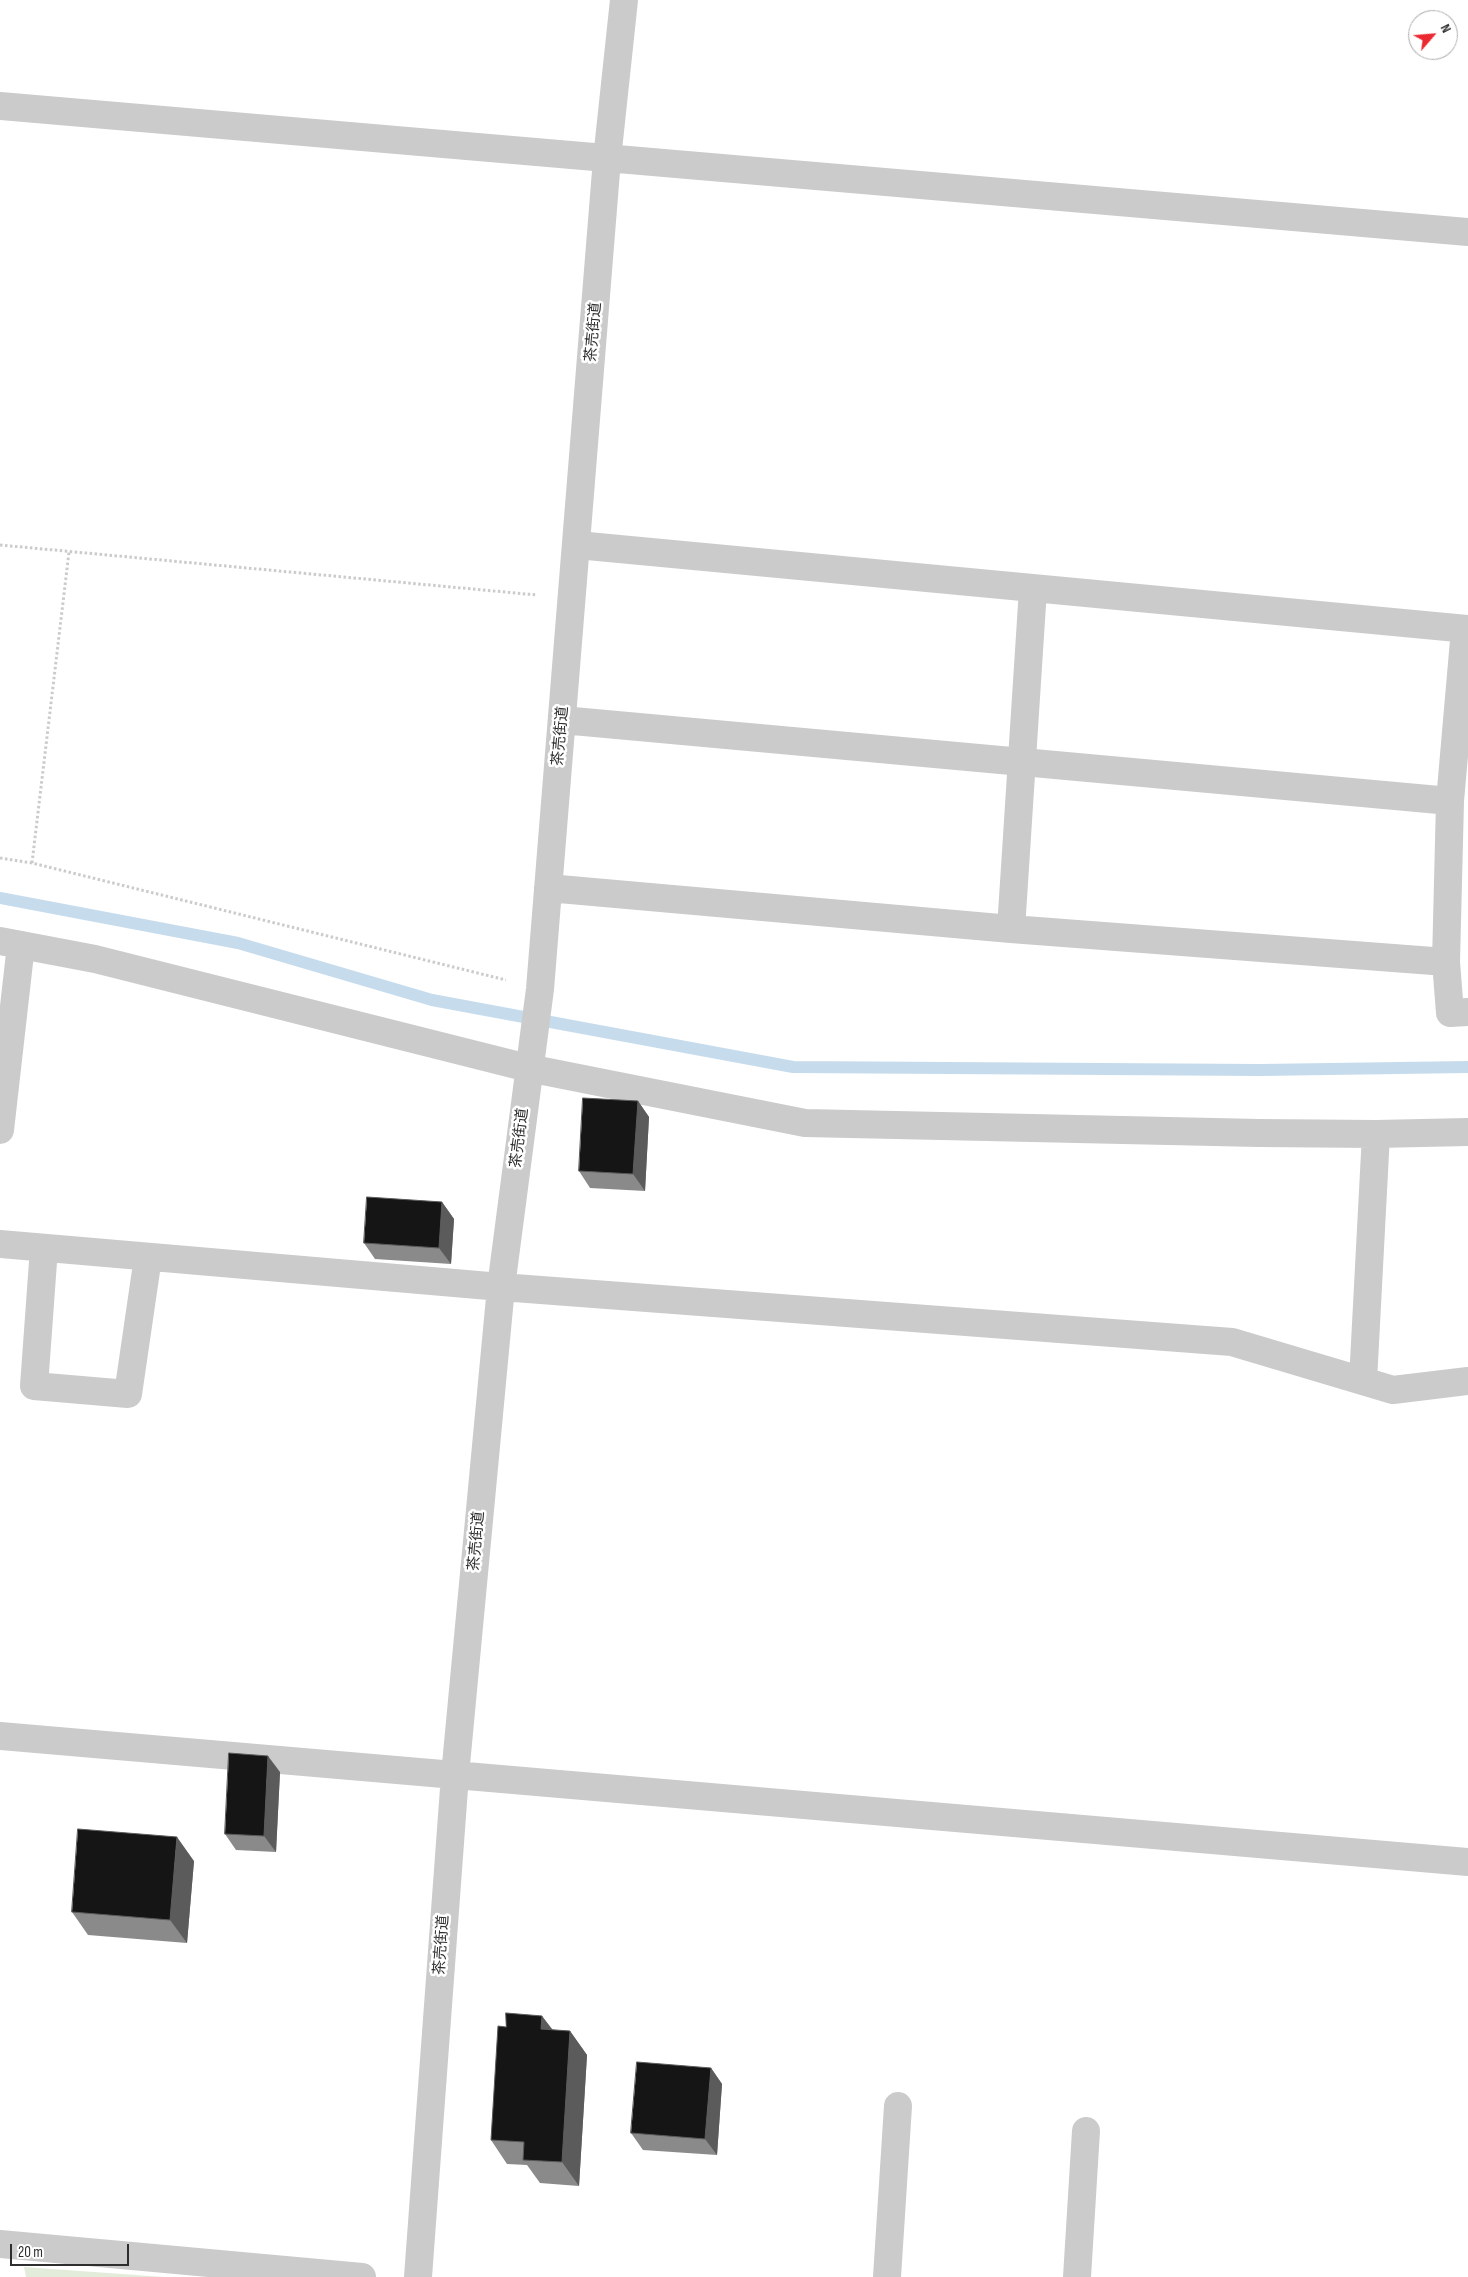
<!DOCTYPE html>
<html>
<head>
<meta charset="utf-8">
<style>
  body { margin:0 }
  #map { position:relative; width:1468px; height:2277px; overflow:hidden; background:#fff; font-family:"Sofia Sans Condensed",sans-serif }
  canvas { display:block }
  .north { position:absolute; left:1408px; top:10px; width:50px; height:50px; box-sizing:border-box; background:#fff; border:1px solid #ababab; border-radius:50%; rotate:63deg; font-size:14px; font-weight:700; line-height:20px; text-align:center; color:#2e2e2e }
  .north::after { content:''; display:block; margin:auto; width:18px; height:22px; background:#eb2930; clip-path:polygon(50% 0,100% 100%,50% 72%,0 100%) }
  .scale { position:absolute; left:10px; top:2244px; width:119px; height:22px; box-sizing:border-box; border:2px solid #2e2e2e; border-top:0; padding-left:6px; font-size:15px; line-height:18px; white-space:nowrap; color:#2e2e2e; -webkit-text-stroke:4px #fff; paint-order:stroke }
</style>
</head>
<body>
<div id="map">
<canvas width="1468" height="2277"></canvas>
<div class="north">N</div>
<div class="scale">20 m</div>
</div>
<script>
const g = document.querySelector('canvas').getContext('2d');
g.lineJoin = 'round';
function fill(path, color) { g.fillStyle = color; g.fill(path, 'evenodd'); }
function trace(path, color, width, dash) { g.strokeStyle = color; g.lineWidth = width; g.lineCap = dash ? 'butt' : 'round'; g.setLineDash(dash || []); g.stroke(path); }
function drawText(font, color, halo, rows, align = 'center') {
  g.font = font + ' "Sofia Sans Condensed","Noto Sans JP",sans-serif'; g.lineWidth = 5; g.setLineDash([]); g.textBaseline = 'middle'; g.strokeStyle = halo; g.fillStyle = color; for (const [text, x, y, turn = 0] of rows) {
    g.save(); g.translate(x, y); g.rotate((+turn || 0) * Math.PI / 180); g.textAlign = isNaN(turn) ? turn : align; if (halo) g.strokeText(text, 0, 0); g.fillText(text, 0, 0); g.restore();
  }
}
fill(new Path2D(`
  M24 2267 164 2277H26Z`), '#e3ecdb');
trace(new Path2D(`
  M0 898 238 943 432 1000 793 1067 1260 1070 1468 1067`), '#c6dced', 12);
trace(new Path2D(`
  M0 545 537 595
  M0 858 32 863 506 980
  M32 863 69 552`), '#cbcbcb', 3, [2.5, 2.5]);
trace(new Path2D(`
  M0 106 1468 232
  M577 545 1468 629
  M562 720 1450 801
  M548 888 1011 929 1446 962 1450 801 1465 629
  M1011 929 1033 589
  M0 941 95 959 528 1068 805 1123 1259 1133 1376 1134 1468 1132
  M1446 962 1450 1013 1468 1012
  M0 1130 21 945
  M0 1244 501 1287 1232 1342 1393 1390 1468 1381
  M44 1248 34 1386 128 1394 148 1257
  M1363 1381 1376 1134
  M0 1736 1468 1862
  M0 2244 362 2277
  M418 2277 455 1775 501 1287 540 989 607 159 624 0
  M887 2277 898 2106
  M1077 2277 1086 2131`), '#cbcbcb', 28);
fill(new Path2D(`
  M638 1101 649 1117 645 1191 590 1188 579 1171Z
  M442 1202 454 1219 451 1264 375 1259 364 1243Z
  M280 1772 276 1852 236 1850 225 1834Z
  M194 1861 187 1943 88 1935 72 1912Z
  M542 2016 553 2030 570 2031 587 2055 579 2186 540 2183 527 2165 507 2164 491 2140 506 2027Z
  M711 2068 722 2084 717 2155 643 2150 631 2133Z`), '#8a8a8a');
fill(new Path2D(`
  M638 1101 649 1117 645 1191 633 1174Z
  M442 1202 454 1219 451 1264 439 1248Z
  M268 1756 280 1772 276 1852 264 1836Z
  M177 1837 194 1861 187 1943 170 1920Z
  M542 2016 559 2039 541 2029Z
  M570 2031 587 2055 579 2186 562 2162Z
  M711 2068 722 2084 717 2155 705 2139Z`), '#5b5b5b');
const building = new Path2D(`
  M583 1098 638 1101 633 1174 579 1171Z
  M367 1197 442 1202 439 1248 364 1243Z
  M229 1753 268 1756 264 1836 225 1834Z
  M78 1829 177 1837 170 1920 72 1912Z
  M506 2013 542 2016 541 2029 570 2031 562 2162 523 2160 524 2142 491 2140 498 2026 506 2027Z
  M637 2062 711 2068 705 2139 631 2133Z`);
fill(building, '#151515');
trace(building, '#5b5b5b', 1);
drawText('15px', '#2e2e2e', '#fff', [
  ["茶売街道",594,332,-85],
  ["茶売街道",561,736,-85],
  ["茶売街道",520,1138,-83],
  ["茶売街道",477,1541,-85],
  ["茶売街道",442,1945,-86]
]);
</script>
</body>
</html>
